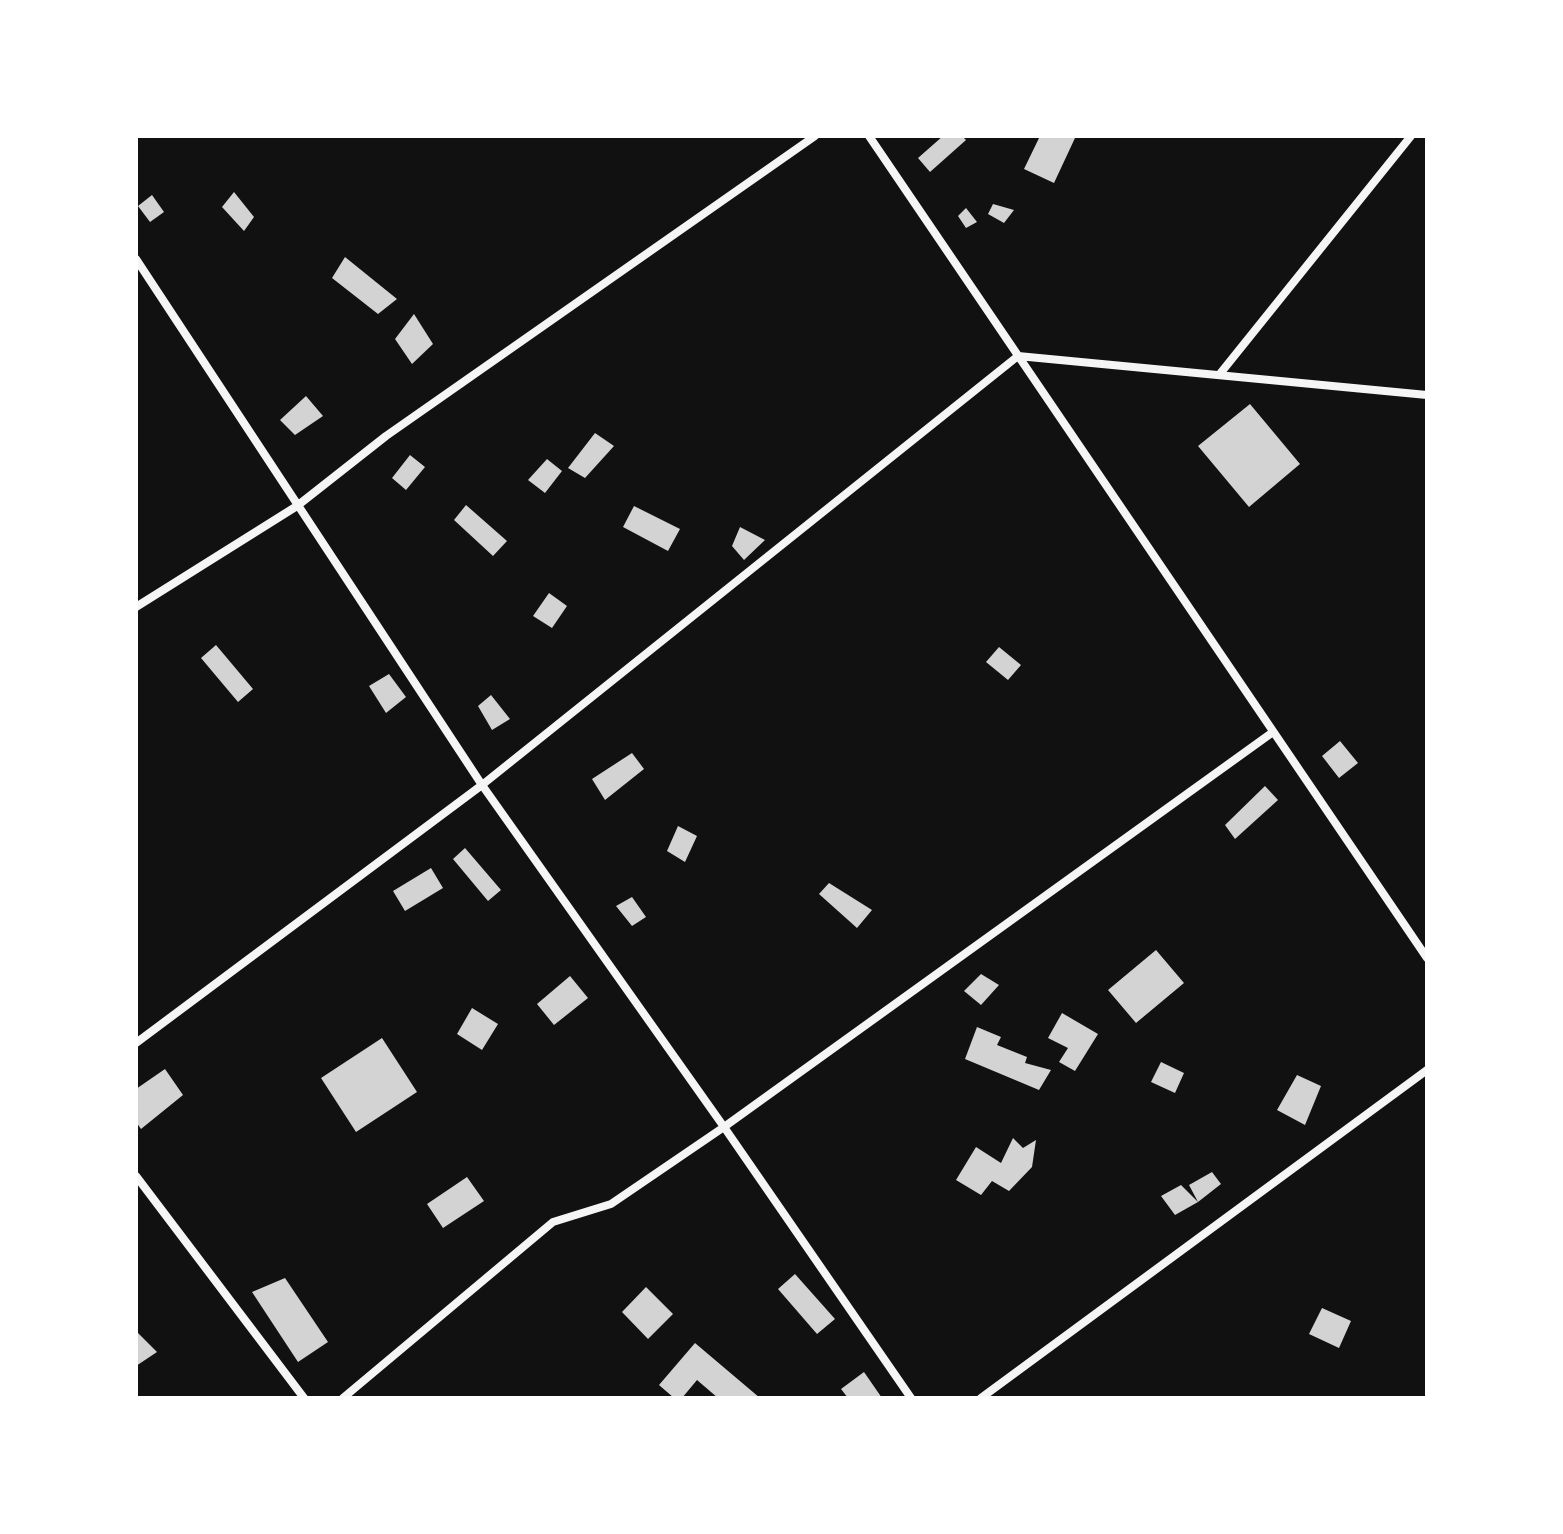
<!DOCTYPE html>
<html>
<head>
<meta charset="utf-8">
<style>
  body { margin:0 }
  #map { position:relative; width:1563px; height:1534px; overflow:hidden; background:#111; font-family:Rubik,sans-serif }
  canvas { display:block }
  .frame { position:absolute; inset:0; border:138px solid #fff; pointer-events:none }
</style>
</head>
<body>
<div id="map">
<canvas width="1563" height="1534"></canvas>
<div class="frame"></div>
</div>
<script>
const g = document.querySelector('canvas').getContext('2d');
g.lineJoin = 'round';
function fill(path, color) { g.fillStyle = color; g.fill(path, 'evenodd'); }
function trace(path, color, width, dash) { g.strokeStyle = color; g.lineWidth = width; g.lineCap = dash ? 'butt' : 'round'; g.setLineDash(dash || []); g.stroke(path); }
fill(new Path2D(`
  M943 136H962L966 140 930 172 918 158Z
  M1040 136 1075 138 1054 183 1024 169Z
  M234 192 254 217 244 231 222 207Z
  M152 195 164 212 150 222 138 206Z
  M993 204 1014 210 1004 223 988 214Z
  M966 208 977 222 966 228 958 216Z
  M345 257 397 299 378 314 332 278Z
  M414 314 433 344 412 364 395 339Z
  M306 396 323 416 295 435 280 420Z
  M1250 404 1300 464 1249 507 1198 446Z
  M595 433 614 446 585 478 568 468Z
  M410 455 425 467 406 490 392 478Z
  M547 459 562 471 545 493 528 480Z
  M466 505 507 541 493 556 454 520Z
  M634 506 680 529 668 551 623 527Z
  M740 527 765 540 744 560 732 546Z
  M549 593 567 606 552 628 533 616Z
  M216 645 253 689 238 702 201 658Z
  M999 647 1021 665 1008 680 986 662Z
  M389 674 406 697 386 713 369 686Z
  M491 695 510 719 492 730 478 706Z
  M1340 741 1358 763 1339 778 1322 756Z
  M632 753 644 769 605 800 592 779Z
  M1265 786 1278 800 1235 839 1225 825Z
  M678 826 697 836 685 862 667 851Z
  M465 848 501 890 488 901 453 859Z
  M431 868 443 888 405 911 393 891Z
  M829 883 872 910 857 928 819 894Z
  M632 897 646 917 632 926 616 906Z
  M1156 950 1184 983 1136 1023 1108 990Z
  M981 974 999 985 981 1005 964 991Z
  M570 976 588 998 554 1025 537 1004Z
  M472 1008 498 1024 482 1050 457 1034Z
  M1062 1013 1098 1034 1075 1071 1059 1062 1068 1048 1048 1038Z
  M977 1027 1001 1037 997 1045 1027 1057 1025 1063 1051 1070 1039 1090 965 1059Z
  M382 1038 417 1092 356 1132 321 1078Z
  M1161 1062 1184 1073 1175 1093 1151 1082Z
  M165 1069 183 1095 141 1129 136 1122V1089Z
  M1297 1075 1321 1086 1305 1125 1277 1110Z
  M1013 1138 1023 1148 1036 1140 1032 1167 1009 1191 992 1181 981 1195 956 1180 976 1147 1001 1163Z
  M1212 1172 1221 1184 1198 1202 1189 1185Z
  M467 1177 484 1201 443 1228 427 1204Z
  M1181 1185 1198 1202 1175 1215 1161 1196Z
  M795 1274 835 1319 817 1334 778 1289Z
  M285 1278 328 1342 298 1362 252 1292Z
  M646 1287 673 1314 648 1339 622 1312Z
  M1322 1308 1351 1321 1339 1348 1309 1334Z
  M136 1331 157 1352 136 1366Z
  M695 1343 760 1398H718L697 1380 682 1398H674L659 1385Z
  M864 1372 882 1398H848L841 1389Z`), '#d3d3d3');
trace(new Path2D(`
  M869 136 1427 958
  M136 259 482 785 724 1127 911 1398
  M1219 375 1411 136
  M136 607 297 506 386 436 815 136
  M136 1043 482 785 1018 356 1427 395
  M136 1176 304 1398
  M343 1398 553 1222 611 1204 724 1127 1273 732
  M981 1398 1427 1070`), '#f5f5f5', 8);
</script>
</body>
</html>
